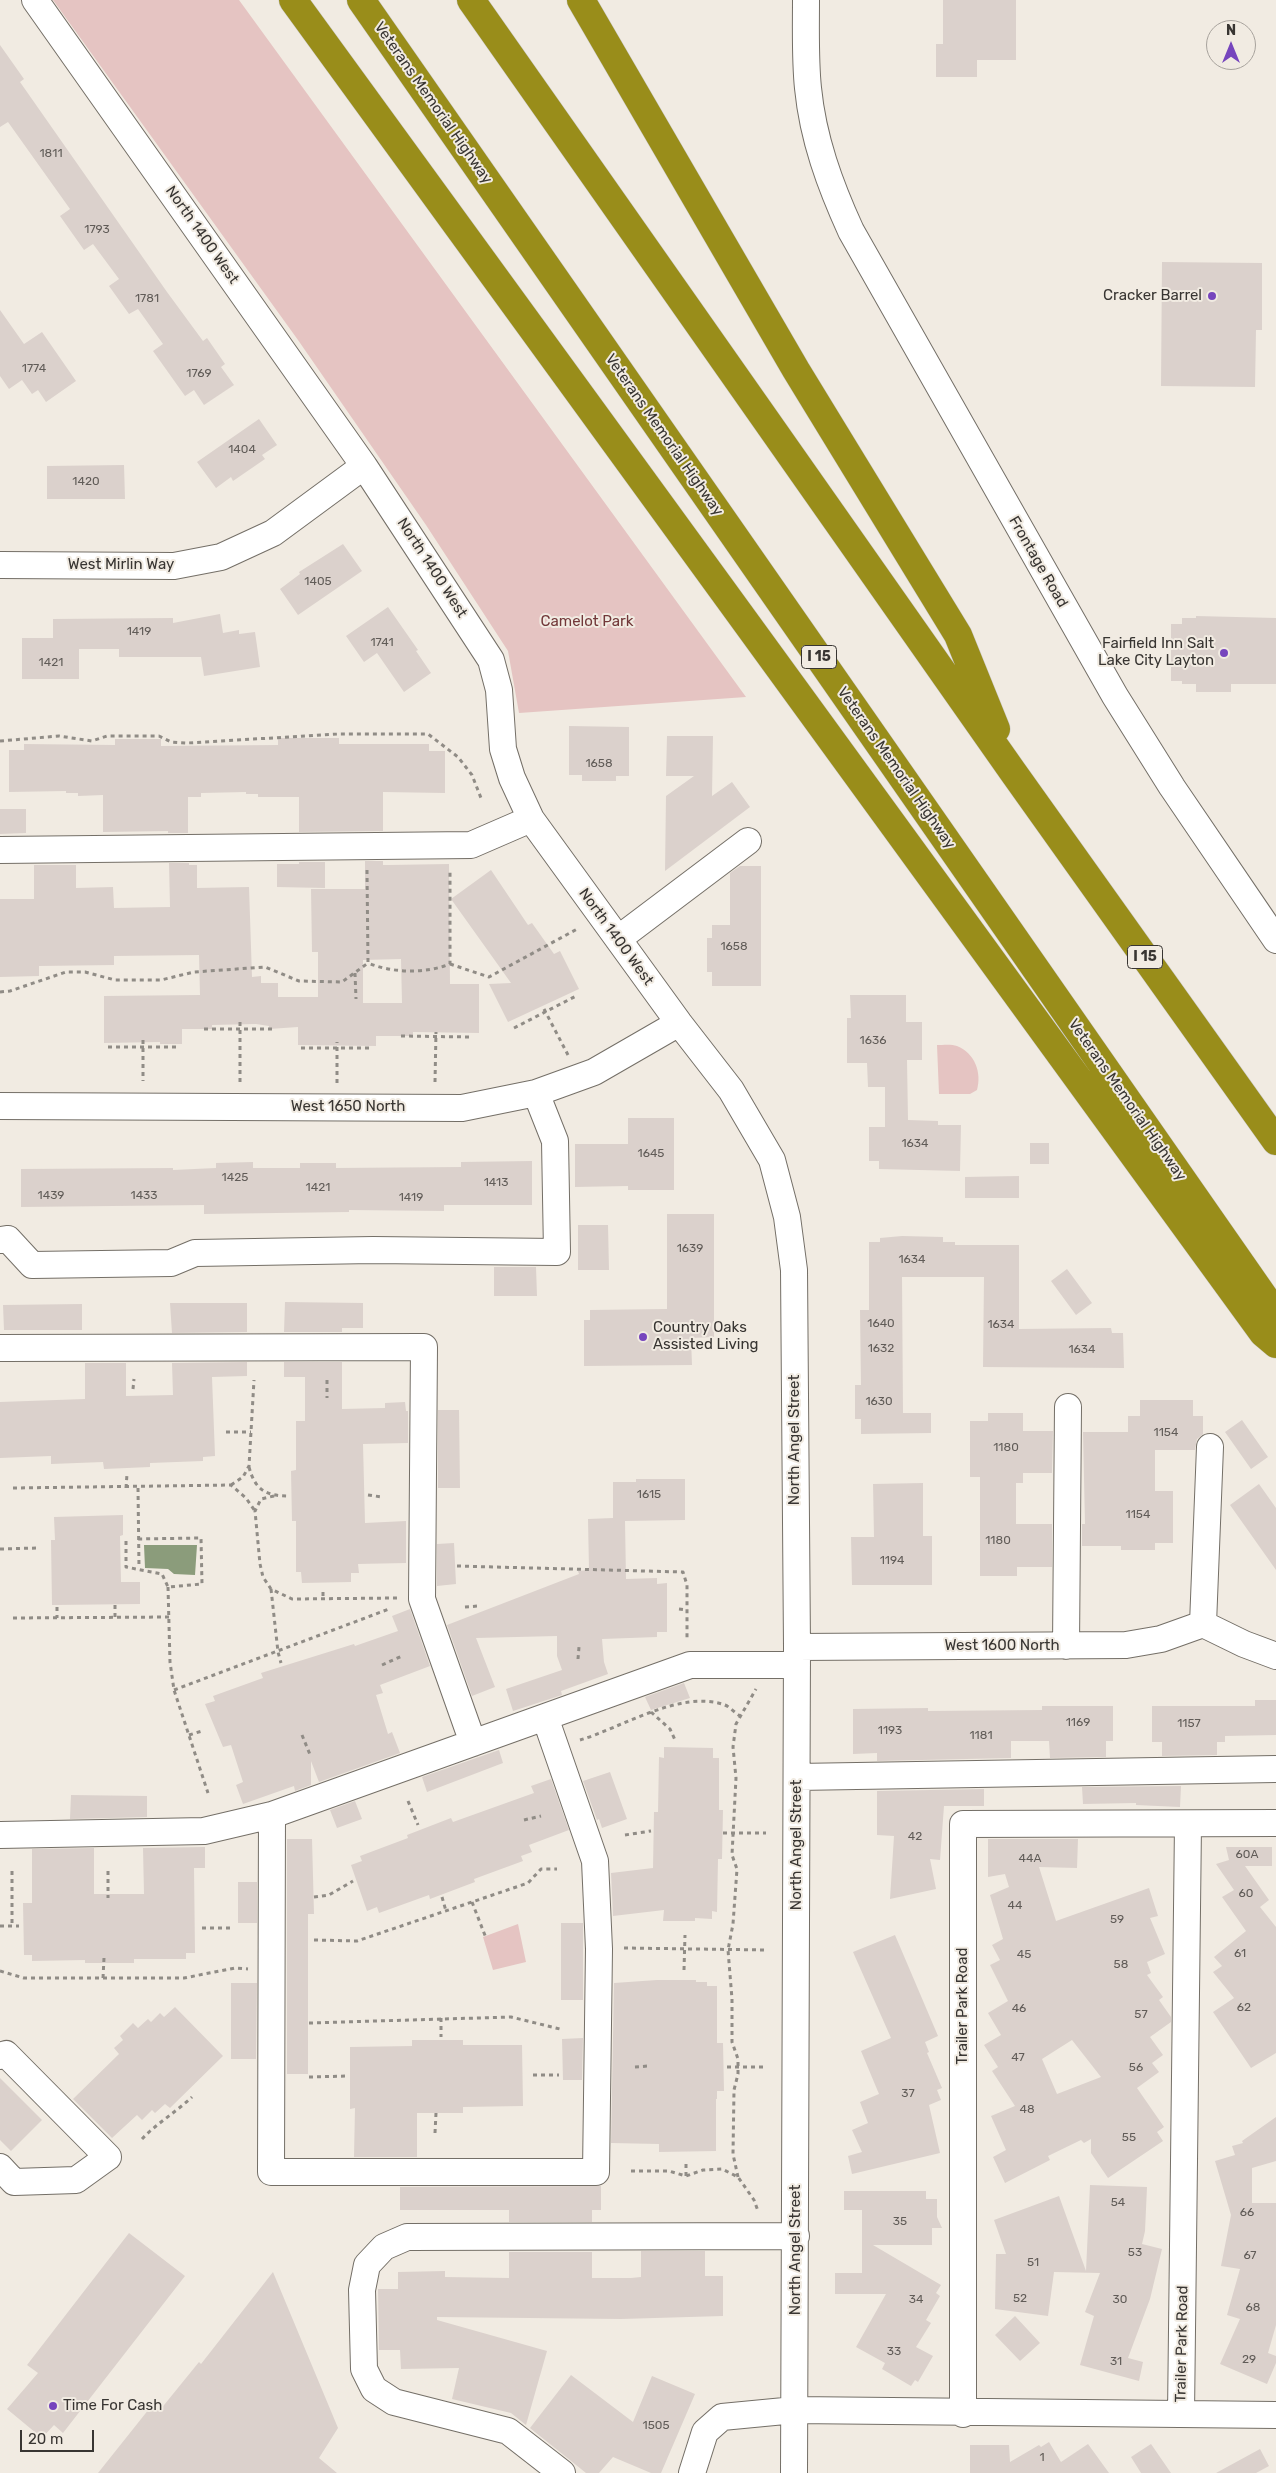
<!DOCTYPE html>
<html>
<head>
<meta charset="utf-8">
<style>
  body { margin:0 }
  #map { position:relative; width:1276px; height:2473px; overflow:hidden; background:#f1ebe2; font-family:Rubik,sans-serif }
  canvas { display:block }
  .north { position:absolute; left:1206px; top:20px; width:50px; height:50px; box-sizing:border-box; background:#f1ebe2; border:1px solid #a7a29c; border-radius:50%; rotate:0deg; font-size:14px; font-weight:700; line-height:20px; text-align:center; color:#383532 }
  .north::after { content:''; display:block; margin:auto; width:18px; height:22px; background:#7645bd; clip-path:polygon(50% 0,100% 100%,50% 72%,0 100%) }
  .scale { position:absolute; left:20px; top:2430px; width:74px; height:22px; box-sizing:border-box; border:2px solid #383532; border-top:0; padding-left:6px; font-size:15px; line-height:18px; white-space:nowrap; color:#383532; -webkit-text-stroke:4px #f1ebe2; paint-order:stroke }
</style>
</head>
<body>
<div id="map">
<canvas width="1276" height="2473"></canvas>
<div class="north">N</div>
<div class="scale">20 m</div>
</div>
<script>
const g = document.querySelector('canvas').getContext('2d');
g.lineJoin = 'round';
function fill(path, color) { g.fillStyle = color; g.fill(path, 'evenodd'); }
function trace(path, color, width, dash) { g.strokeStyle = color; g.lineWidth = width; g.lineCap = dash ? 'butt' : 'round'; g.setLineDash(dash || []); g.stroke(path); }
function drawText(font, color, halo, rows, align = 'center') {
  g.font = font + ' Rubik,sans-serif'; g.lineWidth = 4; g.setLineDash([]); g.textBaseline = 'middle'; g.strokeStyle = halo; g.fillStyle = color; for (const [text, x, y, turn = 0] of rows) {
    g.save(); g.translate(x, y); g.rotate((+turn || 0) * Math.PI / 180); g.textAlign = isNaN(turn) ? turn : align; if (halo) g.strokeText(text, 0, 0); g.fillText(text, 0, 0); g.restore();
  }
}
fill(new Path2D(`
  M53 0H239L746 697 519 713 508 651 426 525 298 340Z
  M937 1045C943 1045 952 1044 957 1046 975 1053 982 1073 977 1090L970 1094H939Z
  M518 1924 526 1962 493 1970 483 1937Z`), '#e5c4c2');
fill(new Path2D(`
  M144 1545H197L195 1575 174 1574 168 1569 145 1568Z`), '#8b9c7b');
fill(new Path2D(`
  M943 0H1016V60H977V77H936V44H943Z
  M0 45 24 79 20 82 167 292 203 341 207 338 225 364 221 367 234 385 204 405 194 390 185 396 153 351 163 344 138 309 129 314 109 286 119 279 93 244 84 250 60 216 70 209 8 122 0 127Z
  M1162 262 1262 263V330H1256L1255 387 1161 386Z
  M0 310 24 344 42 332 76 381 46 402 38 390 32 394 22 380 9 389 0 376Z
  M259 419 277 445 262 455 265 459 233 481 231 477 216 488 197 462Z
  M124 465 125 499H47V466Z
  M343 544 362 571 298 615 280 589 300 574 299 572Z
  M388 607 418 650 416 651 431 673 404 692 377 653 364 662 346 636Z
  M220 614 223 633 239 630V634L255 632 260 667 204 676 201 657H119V649H79V679H22V638H53V619L173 618V623Z
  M1196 616 1276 618V684H1231V692H1196V684H1182V681H1171V624H1182V618H1196Z
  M569 726 629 727V776H616V781H582V775H569Z
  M667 736H713L712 796 732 782 750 807 665 871 666 796 694 776H666Z
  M278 738H339V744H429V751H445V793L383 792V831L299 832V797H258V794H246V792L201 793V797H188V833H168V831L103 832V795L78 796V793H66V791L9 792V750H24V744L115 745V739H161V746L278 745Z
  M0 809H26V833L0 834Z
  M365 861H383V865H389L449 864 450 984H479V1033L413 1032V1036H376V1046L298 1045V1027L269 1029V1026L256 1024 212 1025V1029H182V1044H160V1042L104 1043V996L200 995 199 955 114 956V965L39 966V976L0 977V899H34V865H76V888L113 887 114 908 170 907 169 863H189V865H197V888L249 887 252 977 261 976V983H278V997H318V952H312L311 889H365ZM401 959 402 1003H363V960Z
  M299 862H325V888L277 887V864H299Z
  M740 866H761V986H712V972H707V938H712V925H730V873Z
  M491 870 528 925 532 923 554 954 560 951 579 989 508 1022 489 984 511 983 451 899Z
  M850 995H906V1022H922V1060H907L908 1120 938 1121V1125H961L960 1171 879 1169V1161H869V1127H885V1087H868L867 1063H847V1018H851Z
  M628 1118H674V1190H628V1186L575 1187V1144H628Z
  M1030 1143H1049V1164H1030Z
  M532 1161V1205H444V1211L349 1210V1212L204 1214V1205L21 1207V1169L173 1168V1170L216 1168V1163L253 1162V1168H300V1163H336V1168L461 1167V1162Z
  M1019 1176V1198H965V1177Z
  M667 1214H714V1337L691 1338 692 1365 584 1366V1320H590V1310L667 1309Z
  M578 1225H608L609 1270H578Z
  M902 1236 943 1237V1242H955V1245H1019V1329L1111 1328 1112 1333H1123L1124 1368 983 1367 984 1277H902L903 1413H931V1433L861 1434V1419H855V1385H861L860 1310H869V1242H880V1238Z
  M494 1267H536L537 1296H494Z
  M1067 1269 1092 1303 1076 1315 1051 1281Z
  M285 1302 363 1303V1328H342V1332H284Z
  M170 1303H247V1332L172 1333Z
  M82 1304V1330H4L3 1305Z
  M247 1362V1376L212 1377 215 1456 203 1457V1461L150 1463V1467L104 1469 103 1462 51 1464V1456L0 1458V1402L85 1399V1363H126V1396L173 1395 172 1363Z
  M284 1362H342V1409L385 1408V1403L405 1402 406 1411H408V1443L363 1444 365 1523 406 1521V1563L358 1564 359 1573H351V1582L302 1583 301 1572H296V1521H292L291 1471 296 1470V1421H305V1377H284Z
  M1140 1400H1193V1416H1203V1434L1197 1439 1195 1450H1155V1491H1173V1543H1155V1550H1121V1546H1082V1524H1085L1083 1432H1128V1416H1140Z
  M438 1410H459L460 1488H438Z
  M988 1413H1023V1431H1053L1052 1473H1023V1483H1016V1524H1052V1567H1017V1576H980V1477H970V1421H988Z
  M1242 1420 1268 1457 1251 1469 1225 1432Z
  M636 1479H685V1520L625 1521 626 1579 657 1578V1584L667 1583V1632H657V1637L602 1639 604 1662 608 1674 561 1691 562 1695 513 1711 506 1689 562 1670 557 1656V1636L476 1638 495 1687 472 1696 447 1625 579 1574 578 1571 589 1570 588 1519 613 1518V1482H636Z
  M923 1483V1536H932V1585H852L851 1537H874L873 1484Z
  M1259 1484 1276 1508V1570L1230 1505Z
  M123 1515V1535L120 1536 121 1582H140V1604L52 1605 51 1540H55L54 1517Z
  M454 1543 456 1584 437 1586V1544Z
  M410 1609 430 1666 380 1685 383 1693 376 1695 388 1734 392 1732 400 1753 319 1782 311 1761V1785L295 1791 294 1786 243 1804 236 1785 243 1782 231 1745 223 1747 205 1704 215 1701 213 1696 263 1678 261 1673 354 1644 355 1646 398 1631 392 1616Z
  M684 1683 690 1698 651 1710 645 1697Z
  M1255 1700H1276V1735L1225 1736V1742H1217V1755L1162 1756V1742H1152V1706H1255Z
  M1042 1706H1113V1741H1106V1757L1050 1758 1049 1741H1011V1758L877 1761V1753L853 1754V1709L928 1708V1711L1042 1710Z
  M664 1747 713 1748V1758H719V1810H723L722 1859H718L717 1912 712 1911V1919L695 1918V1921H663L664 1910 613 1916 611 1873 653 1868 654 1812H658L659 1757 664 1758Z
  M499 1750 503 1763 427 1792 422 1777Z
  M610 1772 627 1819 602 1828 599 1819 597 1820 583 1781Z
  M551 1779 569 1830 529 1845 532 1852 521 1856 523 1861 474 1879 475 1882 430 1899 429 1895 379 1913 377 1907 367 1911 351 1865 362 1861 360 1856 408 1838 407 1835 451 1818 453 1822 534 1793 531 1786Z
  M1181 1786 1180 1807 1136 1805V1803L1083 1804 1082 1787Z
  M984 1789V1806H944L940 1860 930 1859 936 1889 890 1899 894 1836 877 1835V1791Z
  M71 1795 147 1796V1817L70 1819Z
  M355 1801 362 1819 337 1828 330 1810Z
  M287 1839H312L314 1914H308V2074H287Z
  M988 1839H1078L1077 1868 1039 1867 1056 1921 1149 1888 1158 1916 1150 1918 1165 1954 1147 1962 1151 1973 1147 1975 1163 1997 1159 2000 1171 2017V2022L1150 2037 1163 2055 1152 2063 1159 2072 1137 2088 1164 2127 1157 2132 1163 2141 1108 2178 1091 2153V2139L1084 2143 1081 2140 1048 2156 1050 2160 1005 2183 993 2157 1006 2150 991 2116 1015 2106 992 2071 998 2067 984 2045 1001 2035 988 2013 1008 2001 990 1965 1000 1960 992 1945 1003 1939 990 1895 1009 1887 1005 1874 988 1877ZM1072 2040 1101 2077 1057 2094 1042 2059Z
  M205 1847V1868H194L195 1953H186V1959H134V1963H85V1960L32 1961V1955H24L23 1903H32V1849L94 1848V1894H144L143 1848Z
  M1226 1847H1272V1866H1245L1269 1900 1260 1907 1276 1927V2053L1251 2068 1213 2012 1234 1998 1213 1972 1222 1966 1214 1957 1246 1931 1222 1897 1234 1890 1216 1864 1229 1860Z
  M238 1882H257V1923H238Z
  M561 1923H583V2000H561Z
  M895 1935 938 2036 925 2042 929 2052 927 2053 942 2088 937 2090 941 2100 929 2105 940 2153 852 2174 848 2156 862 2152 852 2130 868 2123 860 2102 879 2094 861 2051 891 2038 853 1952Z
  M657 1980H696V1982H707V1986H717V2043H723L724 2091H717V2099H716V2151L659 2152V2144L611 2143 614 1983Z
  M231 1983H257L256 2059H231Z
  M175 2007 223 2056 170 2108 165 2104 155 2113 152 2110 142 2120 137 2115 112 2138 73 2099 119 2054 114 2048 123 2040 120 2036 133 2023 138 2028 148 2019 151 2022 160 2013 164 2017Z
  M583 2038 582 2080H563L562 2039Z
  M412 2040H463V2045H522L523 2106 463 2107V2113H417V2157H354L355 2108 350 2109V2047L412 2046Z
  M0 2078 42 2120 11 2151 0 2140Z
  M1276 2117V2161L1252 2168V2203H1276V2325L1268 2353 1276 2356V2363L1267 2384 1220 2364 1240 2319 1227 2315 1240 2269 1221 2266 1231 2215 1215 2161 1235 2155 1232 2146 1243 2143 1242 2141Z
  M1090 2185 1147 2187 1145 2231 1142 2244 1162 2249 1150 2299 1128 2358 1143 2362 1139 2381 1080 2365 1094 2316 1085 2312 1100 2273 1054 2272 1048 2316 995 2309 996 2254H1006L994 2220 1059 2196 1086 2271Z
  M601 2186V2210H592V2222H509V2210H400V2187Z
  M844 2191H926V2199H937V2217L942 2228H932V2245H873L941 2285 936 2293 940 2296 926 2320 931 2323 916 2347 933 2356 918 2382 915 2380 911 2386 882 2369 885 2363 856 2347 886 2294H835V2273H862V2210H844Z
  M129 2233 185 2276 63 2433 54 2425 42 2438 7 2409 38 2373 27 2365Z
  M641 2251H705V2276H723V2316L621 2319 437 2317V2320L547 2351 526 2425 511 2413 452 2399 459 2368 401 2369 400 2350H379L378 2289H398V2272L445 2271V2277L509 2278V2252H592V2278H631L641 2277Z
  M273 2272 338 2428 319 2458 337 2473H98L153 2404 160 2410 199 2362 201 2364Z
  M1015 2316 1040 2343 1020 2361 995 2335Z
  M571 2375 633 2422 652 2376 695 2394 661 2473H651L613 2457 599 2473H586L530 2428Z
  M1049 2442 1061 2462 1088 2444 1109 2473H970V2445H1009L1010 2462 1039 2445 1041 2447Z
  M1151 2444 1171 2473H1141L1131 2457Z
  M1260 2449 1269 2466 1256 2473H1216Z`), '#dbd1cc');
const minor = new Path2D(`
  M35 0 364 466 491 660 499 690 503 749 512 778 531 819 679 1023 731 1090 772 1160 787 1217 794 1270 797 1647 794 2473
  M806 0C806 29 805 59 808 88 813 139 830 185 851 231L1115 696 1172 787 1276 940
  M0 565 174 566 221 557 273 533 364 466
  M0 850 471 845 531 819
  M618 939 748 841
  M0 1106 462 1108 536 1093 594 1072 679 1023
  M0 1240 8 1239 32 1265 171 1263 195 1253 373 1250 557 1252 555 1141 536 1093
  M0 1348 424 1347 422 1599 473 1743
  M1203 1624 1210 1447
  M1203 1624 1244 1644 1276 1656
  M1066 1646 1068 1407
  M797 1647 1126 1645 1161 1639 1203 1624
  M797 1777 1276 1769
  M272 1815 271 2172H596L599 1949 595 1861 545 1717
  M0 1835 204 1831 272 1815 690 1665H797
  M0 2056 6 2054 108 2157 76 2180 14 2182 0 2167
  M963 2414V1824L1276 1823
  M1181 2414 1188 1824
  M562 2473 508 2431 394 2402 374 2389 364 2369 362 2290 367 2265 384 2247 407 2237 796 2236
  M692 2473 705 2432 722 2417 795 2410 1276 2415`);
const highway = new Path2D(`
  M293 0 1263 1333 1276 1344
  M361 0 1276 1314
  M471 0 1013 772 1276 1141
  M581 0 796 370 958 635 996 729`);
trace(minor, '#746f67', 28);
trace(highway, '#cbcaca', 29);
trace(new Path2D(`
  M0 741 59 736 92 741 107 736H159L171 742 187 743 339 734H428L458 757 472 775 481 798
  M367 870 368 963C392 973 425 974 450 964V871
  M450 964 489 977 579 928
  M355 973 356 999
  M0 992 10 991 66 972H85L115 980H161L194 972 265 967 299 981 342 982 368 963
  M544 1009 568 1055
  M514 1028 578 995
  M204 1029H274
  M401 1036 471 1037
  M143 1040V1081
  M108 1047H177
  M301 1048H372
  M240 1082V1022
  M435 1082 436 1032
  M337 1083V1042
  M327 1380V1398
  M133 1389 134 1379
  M226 1432H251
  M249 1467C255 1490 266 1496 289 1496
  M231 1485 243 1477 249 1466 254 1380
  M13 1488 231 1485 246 1498 255 1511
  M126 1488 127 1474
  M138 1488 139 1568
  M368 1495 382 1497
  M274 1496 261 1499 255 1511 260 1564 263 1577 271 1589 292 1599 397 1598
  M126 1541V1567L162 1574 168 1587 202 1584 201 1538 138 1539
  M0 1549 37 1548
  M457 1566 683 1572 687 1585V1640
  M168 1587 170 1662 174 1690 208 1793
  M271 1589 278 1652 281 1663
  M323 1592V1599
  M115 1605V1618
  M57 1607V1618
  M465 1607 478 1606
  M679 1609 687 1610
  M13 1618 169 1617
  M578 1659 579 1647
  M382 1665 402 1656
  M174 1690 389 1609
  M651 1712 670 1729 676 1742
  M189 1735 202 1731
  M302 1735 311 1757
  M580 1740C621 1728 681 1689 725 1705 730 1707 735 1713 740 1716
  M408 1801 418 1825
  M524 1820 541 1816
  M723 1833H766
  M625 1835 651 1831
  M12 1871V1926
  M108 1871V1898
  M314 1897 329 1895 353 1881
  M442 1897 446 1911
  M472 1902 486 1938
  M0 1926H19
  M202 1928H234
  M314 1940 357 1941 528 1883 541 1869H557
  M624 1948 768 1950
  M684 1970 685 1935
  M0 1971 24 1978H184L235 1968 248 1969
  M103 1978 104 1958
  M441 2018V2037
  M309 2023 511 2017 560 2029
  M635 2067 648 2066
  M727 2067H765
  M533 2075H559
  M309 2077 348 2076
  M435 2133 436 2113
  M142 2139C156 2124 176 2112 192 2097
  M686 2164V2176
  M631 2171H669L686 2176 703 2170 722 2169 738 2177 754 2200 758 2211
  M738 2177 733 2154 734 2090 738 2074V2059L732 2042V1999L728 1950 733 1924 737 1869 732 1855 736 1778 733 1747 736 1724 756 1689`), '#908c86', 3, [4, 4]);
trace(minor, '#fff', 26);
trace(highway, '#998d1a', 28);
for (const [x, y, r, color] of [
  [1212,296,5,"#7645bd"],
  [1224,653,5,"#7645bd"],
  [643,1337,5,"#7645bd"],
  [53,2406,5,"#7645bd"]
]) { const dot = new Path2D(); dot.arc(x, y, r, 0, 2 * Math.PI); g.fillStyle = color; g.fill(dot); trace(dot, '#f1ebe2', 2); }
drawText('12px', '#615c58', null, [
  ["1811",51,154],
  ["1793",97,230],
  ["1781",147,299],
  ["1774",34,369],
  ["1769",199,374],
  ["1404",242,450],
  ["1420",86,482],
  ["1405",318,582],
  ["1419",139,632],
  ["1741",382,643],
  ["1421",51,663],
  ["1658",599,764],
  ["1658",734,947],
  ["1636",873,1041],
  ["1634",915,1144],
  ["1645",651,1154],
  ["1425",235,1178],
  ["1413",496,1183],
  ["1421",318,1188],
  ["1439",51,1196],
  ["1433",144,1196],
  ["1419",411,1198],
  ["1639",690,1249],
  ["1634",912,1260],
  ["1640",881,1324],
  ["1634",1001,1325],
  ["1632",881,1349],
  ["1634",1082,1350],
  ["1630",879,1402],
  ["1154",1166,1433],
  ["1180",1006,1448],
  ["1615",649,1495],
  ["1154",1138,1515],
  ["1180",998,1541],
  ["1194",892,1561],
  ["1169",1078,1723],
  ["1157",1189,1724],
  ["1193",890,1731],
  ["1181",981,1736],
  ["42",915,1837],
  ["60A",1247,1855],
  ["44A",1030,1859],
  ["60",1246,1894],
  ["44",1015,1906],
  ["59",1117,1920],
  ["61",1240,1954],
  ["45",1024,1955],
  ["58",1121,1965],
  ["62",1244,2008],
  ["46",1019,2009],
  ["57",1141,2015],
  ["47",1018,2058],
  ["56",1136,2068],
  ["37",908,2094],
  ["48",1027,2110],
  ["55",1129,2138],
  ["54",1118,2203],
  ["66",1247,2213],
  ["35",900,2222],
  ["53",1135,2253],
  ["67",1250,2256],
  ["51",1033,2263],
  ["52",1020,2299],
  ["34",916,2300],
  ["30",1120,2300],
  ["68",1253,2308],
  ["33",894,2352],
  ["29",1249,2360],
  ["31",1116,2362],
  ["1505",656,2426],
  ["1",1042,2458]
]);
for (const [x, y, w] of [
  [819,657,35],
  [1145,957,35]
]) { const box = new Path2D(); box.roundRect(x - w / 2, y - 11.5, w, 23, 4); g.fillStyle = '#f1ebe2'; g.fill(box); trace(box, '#383532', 1); }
drawText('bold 14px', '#383532', null, [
  ["I 15",819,657],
  ["I 15",1145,957]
]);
drawText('15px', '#383532', '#f1ebe2', [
  ["Veterans Memorial Highway",433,103,55],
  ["North 1400 West",202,235,55],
  ["Veterans Memorial Highway",664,435,55],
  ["Frontage Road",1038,562,60],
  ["West Mirlin Way",121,565],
  ["North 1400 West",432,568,57],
  ["Veterans Memorial Highway",896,768,55],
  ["North 1400 West",616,937,54],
  ["Veterans Memorial Highway",1127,1100,55],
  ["West 1650 North",348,1107],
  ["North Angel Street",795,1440,-90],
  ["West 1600 North",1002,1646],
  ["North Angel Street",797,1845,-90],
  ["Trailer Park Road",963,2006,-90],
  ["North Angel Street",796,2250,-90],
  ["Trailer Park Road",1182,2344,-89]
]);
drawText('15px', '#383532', '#f1ebe2', [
  ["Cracker Barrel",1202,296],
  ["Fairfield Inn Salt",1214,644],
  ["Lake City Layton",1214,661],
  ["Country Oaks",653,1328,"left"],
  ["Assisted Living",653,1345,"left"],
  ["Time For Cash",63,2406,"left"]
], 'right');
drawText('15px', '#723839', '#f1ebe2', [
  ["Camelot Park",587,622]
]);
</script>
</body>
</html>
